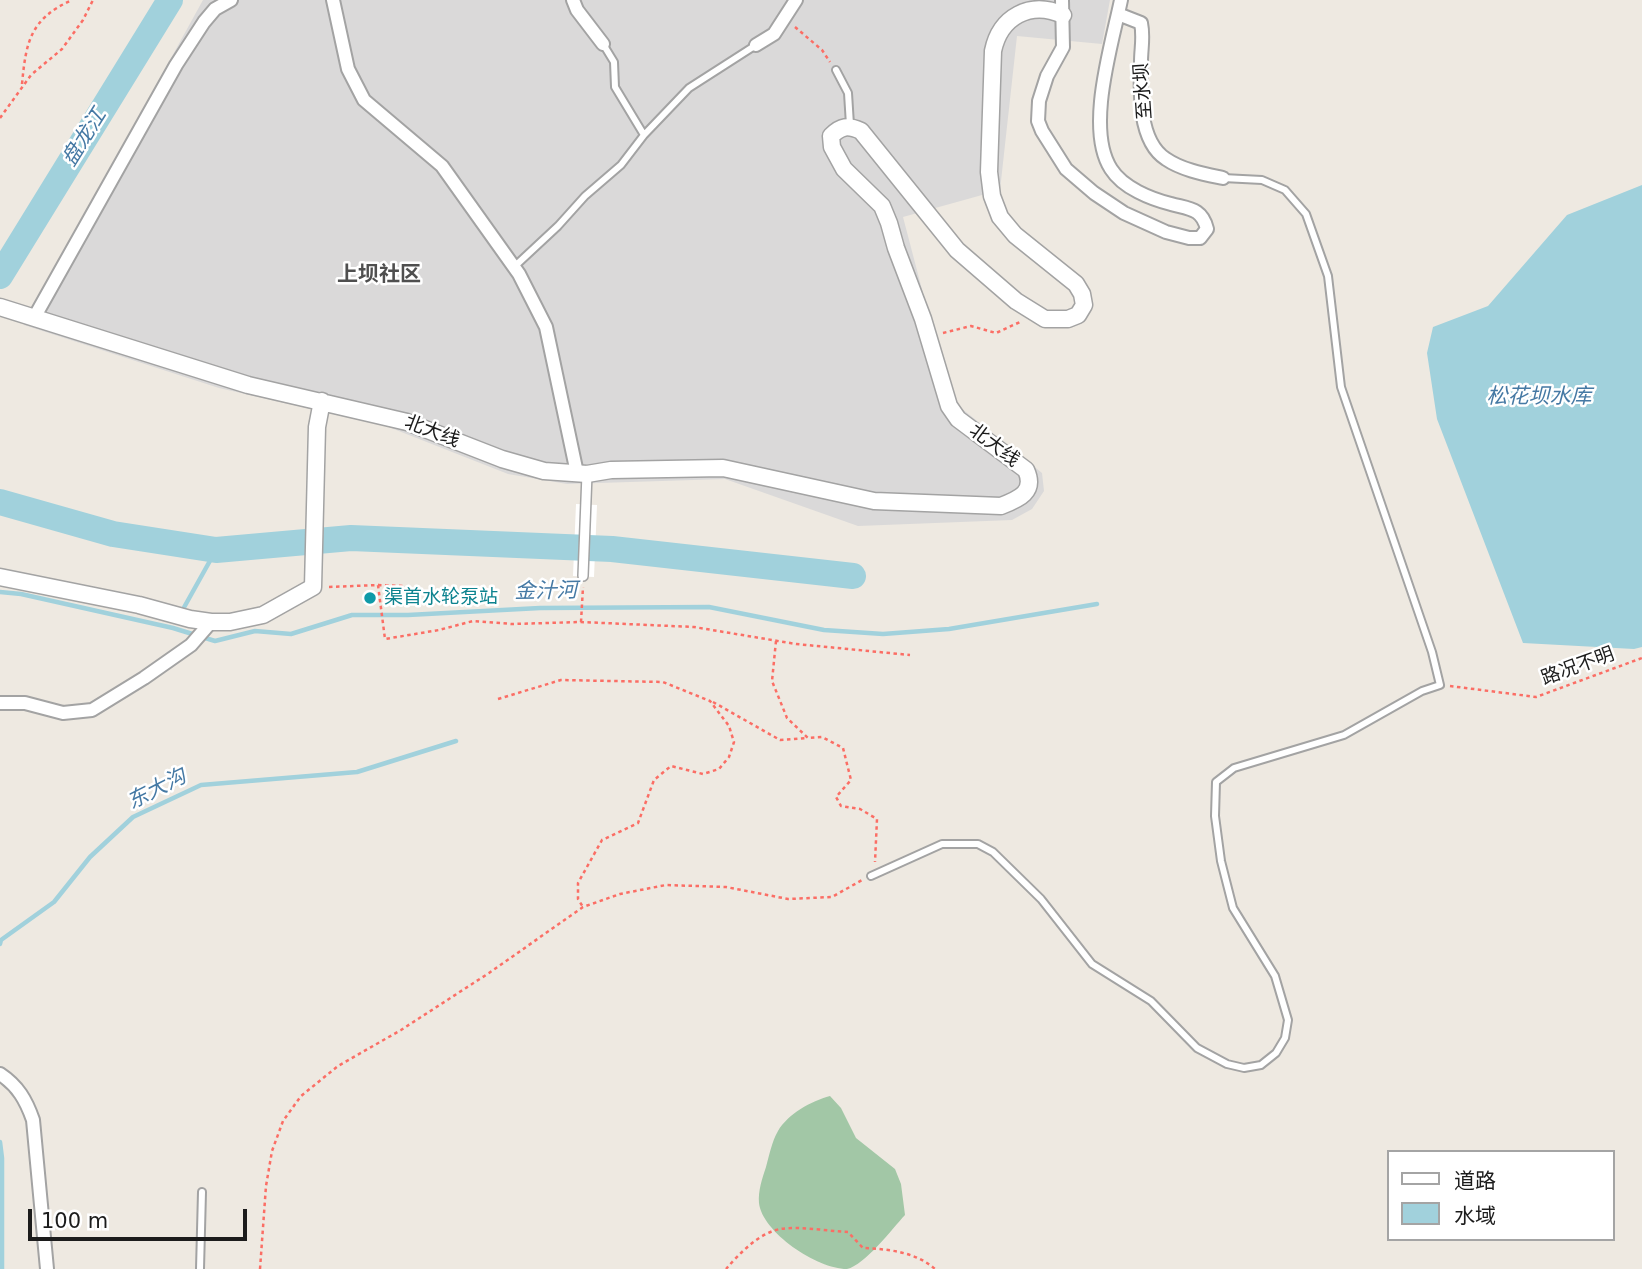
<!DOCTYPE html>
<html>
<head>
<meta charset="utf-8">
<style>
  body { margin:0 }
  #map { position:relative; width:1642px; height:1269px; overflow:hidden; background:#eee9e1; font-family:"DejaVu Sans","Noto Sans SC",sans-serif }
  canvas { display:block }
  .legend { position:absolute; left:1387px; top:1150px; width:228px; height:91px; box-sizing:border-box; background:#fff; border:2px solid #a4a4a4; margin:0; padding:9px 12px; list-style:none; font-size:21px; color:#1c1c1c }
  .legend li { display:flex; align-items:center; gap:14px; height:35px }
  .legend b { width:35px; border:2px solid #a4a4a4 }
  .scale { position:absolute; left:28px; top:1209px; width:219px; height:32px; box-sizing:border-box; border:4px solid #1c1c1c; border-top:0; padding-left:9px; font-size:21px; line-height:24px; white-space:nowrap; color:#1c1c1c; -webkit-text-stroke:5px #fff; paint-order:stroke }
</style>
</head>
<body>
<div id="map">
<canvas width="1642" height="1269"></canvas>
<ul class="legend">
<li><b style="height:9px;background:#fff"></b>道路</li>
<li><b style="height:19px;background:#a1d1dc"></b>水域</li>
</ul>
<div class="scale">100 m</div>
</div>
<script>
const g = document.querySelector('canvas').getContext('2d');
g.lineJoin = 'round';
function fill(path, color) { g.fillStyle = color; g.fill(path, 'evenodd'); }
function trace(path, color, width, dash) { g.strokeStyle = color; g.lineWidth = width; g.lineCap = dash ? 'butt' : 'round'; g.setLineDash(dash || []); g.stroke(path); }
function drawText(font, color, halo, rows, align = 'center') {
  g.font = font + ' "DejaVu Sans","Noto Sans SC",sans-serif'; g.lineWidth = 5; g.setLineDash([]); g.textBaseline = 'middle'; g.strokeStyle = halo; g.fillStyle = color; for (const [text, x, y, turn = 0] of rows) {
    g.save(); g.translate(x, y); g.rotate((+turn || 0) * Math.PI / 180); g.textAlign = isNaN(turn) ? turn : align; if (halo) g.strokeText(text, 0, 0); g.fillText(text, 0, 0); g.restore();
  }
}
fill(new Path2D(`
  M203 0H1110L1102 44 1017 36 1000 190 903 217 951 400 1042 473 1044 491 1032 509 1012 520 858 526 725 479 567 484 508 474 386 426 219 388 24 325Z`), '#dad9d9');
fill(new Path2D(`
  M830 1096 841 1108 856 1138 895 1169 901 1184 905 1215C892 1229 865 1265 847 1269 817 1269 762 1232 759 1203 758 1191 762 1179 766 1167 769 1156 772 1141 778 1131 788 1114 811 1101 830 1096Z`), '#a2c7a6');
fill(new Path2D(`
  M1642 185V647L1634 649 1523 643 1437 419 1427 353 1433 327 1488 306 1567 215Z`), '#a1d1dc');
fill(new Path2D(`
  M576 504 597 505 594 577 573 576Z`), '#fff');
trace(new Path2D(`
  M0 592 21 594 173 628 215 641 255 631 291 634 352 615H408L540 608 709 607 824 630 883 634 949 629 1097 604
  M182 611 216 550
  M0 944 1 940 54 902 90 857 133 817 201 785 357 772 456 741
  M0 1142 2 1158V1269`), '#a1d1dc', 4.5);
trace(new Path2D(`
  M0 276 170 0
  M0 502 113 534 216 550 351 538 612 549 853 576`), '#a1d1dc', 26);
const service = new Path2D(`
  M603 44 614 62 615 87 644 135
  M836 70 848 93 850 125
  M514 267 558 226 585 196 621 165 644 135 689 88 756 45
  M871 876 942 844H978L993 852 1041 899 1092 964 1151 1001 1197 1048 1227 1064 1244 1068 1261 1065 1276 1053 1285 1038 1288 1020 1275 976 1233 908 1221 861 1215 816 1216 782 1234 768 1344 735 1422 691 1440 685 1432 652 1341 387 1328 276 1306 214 1285 190 1262 180 1223 178
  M200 1269 202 1192`);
const pedestrian = new Path2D(`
  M583 576 587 474`);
const minor = new Path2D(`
  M333 0 348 69 364 100 442 166 519 274 546 327 577 473
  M573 0 577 10 603 44
  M1062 0 1063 47 1047 76 1039 101 1038 121 1042 131 1066 169 1094 193 1124 213 1166 232 1189 238H1200L1207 229C1202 208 1189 209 1171 204 1151 199 1123 188 1111 169 1085 129 1112 44 1121 0
  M1118 14 1141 23C1144 37 1141 48 1141 62 1140 91 1138 141 1166 159 1182 170 1204 174 1223 178
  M756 45 774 34 796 0
  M34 318 176 65 204 22 215 9 231 0
  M0 703H25L63 713 92 710 144 678 191 645 211 622
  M0 1074C18 1086 26 1100 33 1120L47 1269`);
const tertiary = new Path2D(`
  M0 307 248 385 407 422 502 459 544 471 587 474 611 470 723 468 874 501 1001 506C1019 499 1036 492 1026 470L958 419 949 406 923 319 896 248 889 223 882 206 844 169 832 147 831 136C841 126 848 125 861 131L957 250 1016 301 1045 319H1068L1078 315 1084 305 1082 294 1076 284 1015 235 1000 217 992 196 989 172 993 51C1000 17 1030 0 1063 15
  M0 577 139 605 190 619 211 622H230L263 615 313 587 317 427 322 401`);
trace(service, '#a3a3a3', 10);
trace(pedestrian, '#a3a3a3', 12);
trace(minor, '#a3a3a3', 16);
trace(tertiary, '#a3a3a3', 19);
trace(new Path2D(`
  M795 27 822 50 830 62
  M22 84C26 42 30 19 72 0
  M0 118 31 75 62 49 83 20 93 0
  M943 333 971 326 996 333 1020 322
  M378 585 403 586 411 590
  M329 587 378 585 385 639 439 630 473 621 512 624 581 622 694 627 796 644 910 655
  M581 622 583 587
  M776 641 772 681 787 718 808 738 822 737 843 748 851 780 836 797 841 806 860 809 877 819 875 862
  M1450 686 1536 697 1642 658
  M498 699 561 680 663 682 710 701 729 726 734 742 729 757 719 769 703 774 671 766 654 780 638 823 602 840 578 883V899L583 907
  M713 702 780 740 808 738
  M260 1269 266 1186 272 1151 283 1121 301 1096 338 1066 401 1030 489 973 583 907 620 894 666 885 726 887 788 899 832 897 862 880
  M726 1269C739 1254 759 1233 780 1229 801 1226 826 1231 848 1232L863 1248C888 1249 916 1252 935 1269`), '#fb6e65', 2.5, [3.5, 3.5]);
trace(service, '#fff', 6);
trace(pedestrian, '#fff', 9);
trace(minor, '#fff', 12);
trace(tertiary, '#fff', 16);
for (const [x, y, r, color] of [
  [370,598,7,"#0f9aa8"]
]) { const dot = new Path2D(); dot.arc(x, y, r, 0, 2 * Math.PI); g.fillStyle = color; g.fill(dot); trace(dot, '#fff', 2.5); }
drawText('19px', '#1c1c1c', '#fff', [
  ["至水坝",1144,91,-94],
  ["北大线",432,432,21],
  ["北大线",994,446,37],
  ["路况不明",1578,667,-20]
]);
drawText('19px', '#0d838f', '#fff', [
  ["渠首水轮泵站",384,598]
], 'left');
drawText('italic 21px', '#4579a4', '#fff', [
  ["盘龙江",85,138,-58],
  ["松花坝水库",1539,398],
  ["金汁河",546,592,-1],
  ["东大沟",157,790,-27]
]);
drawText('bold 21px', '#4f4f4f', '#fff', [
  ["上坝社区",379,276]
]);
</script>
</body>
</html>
